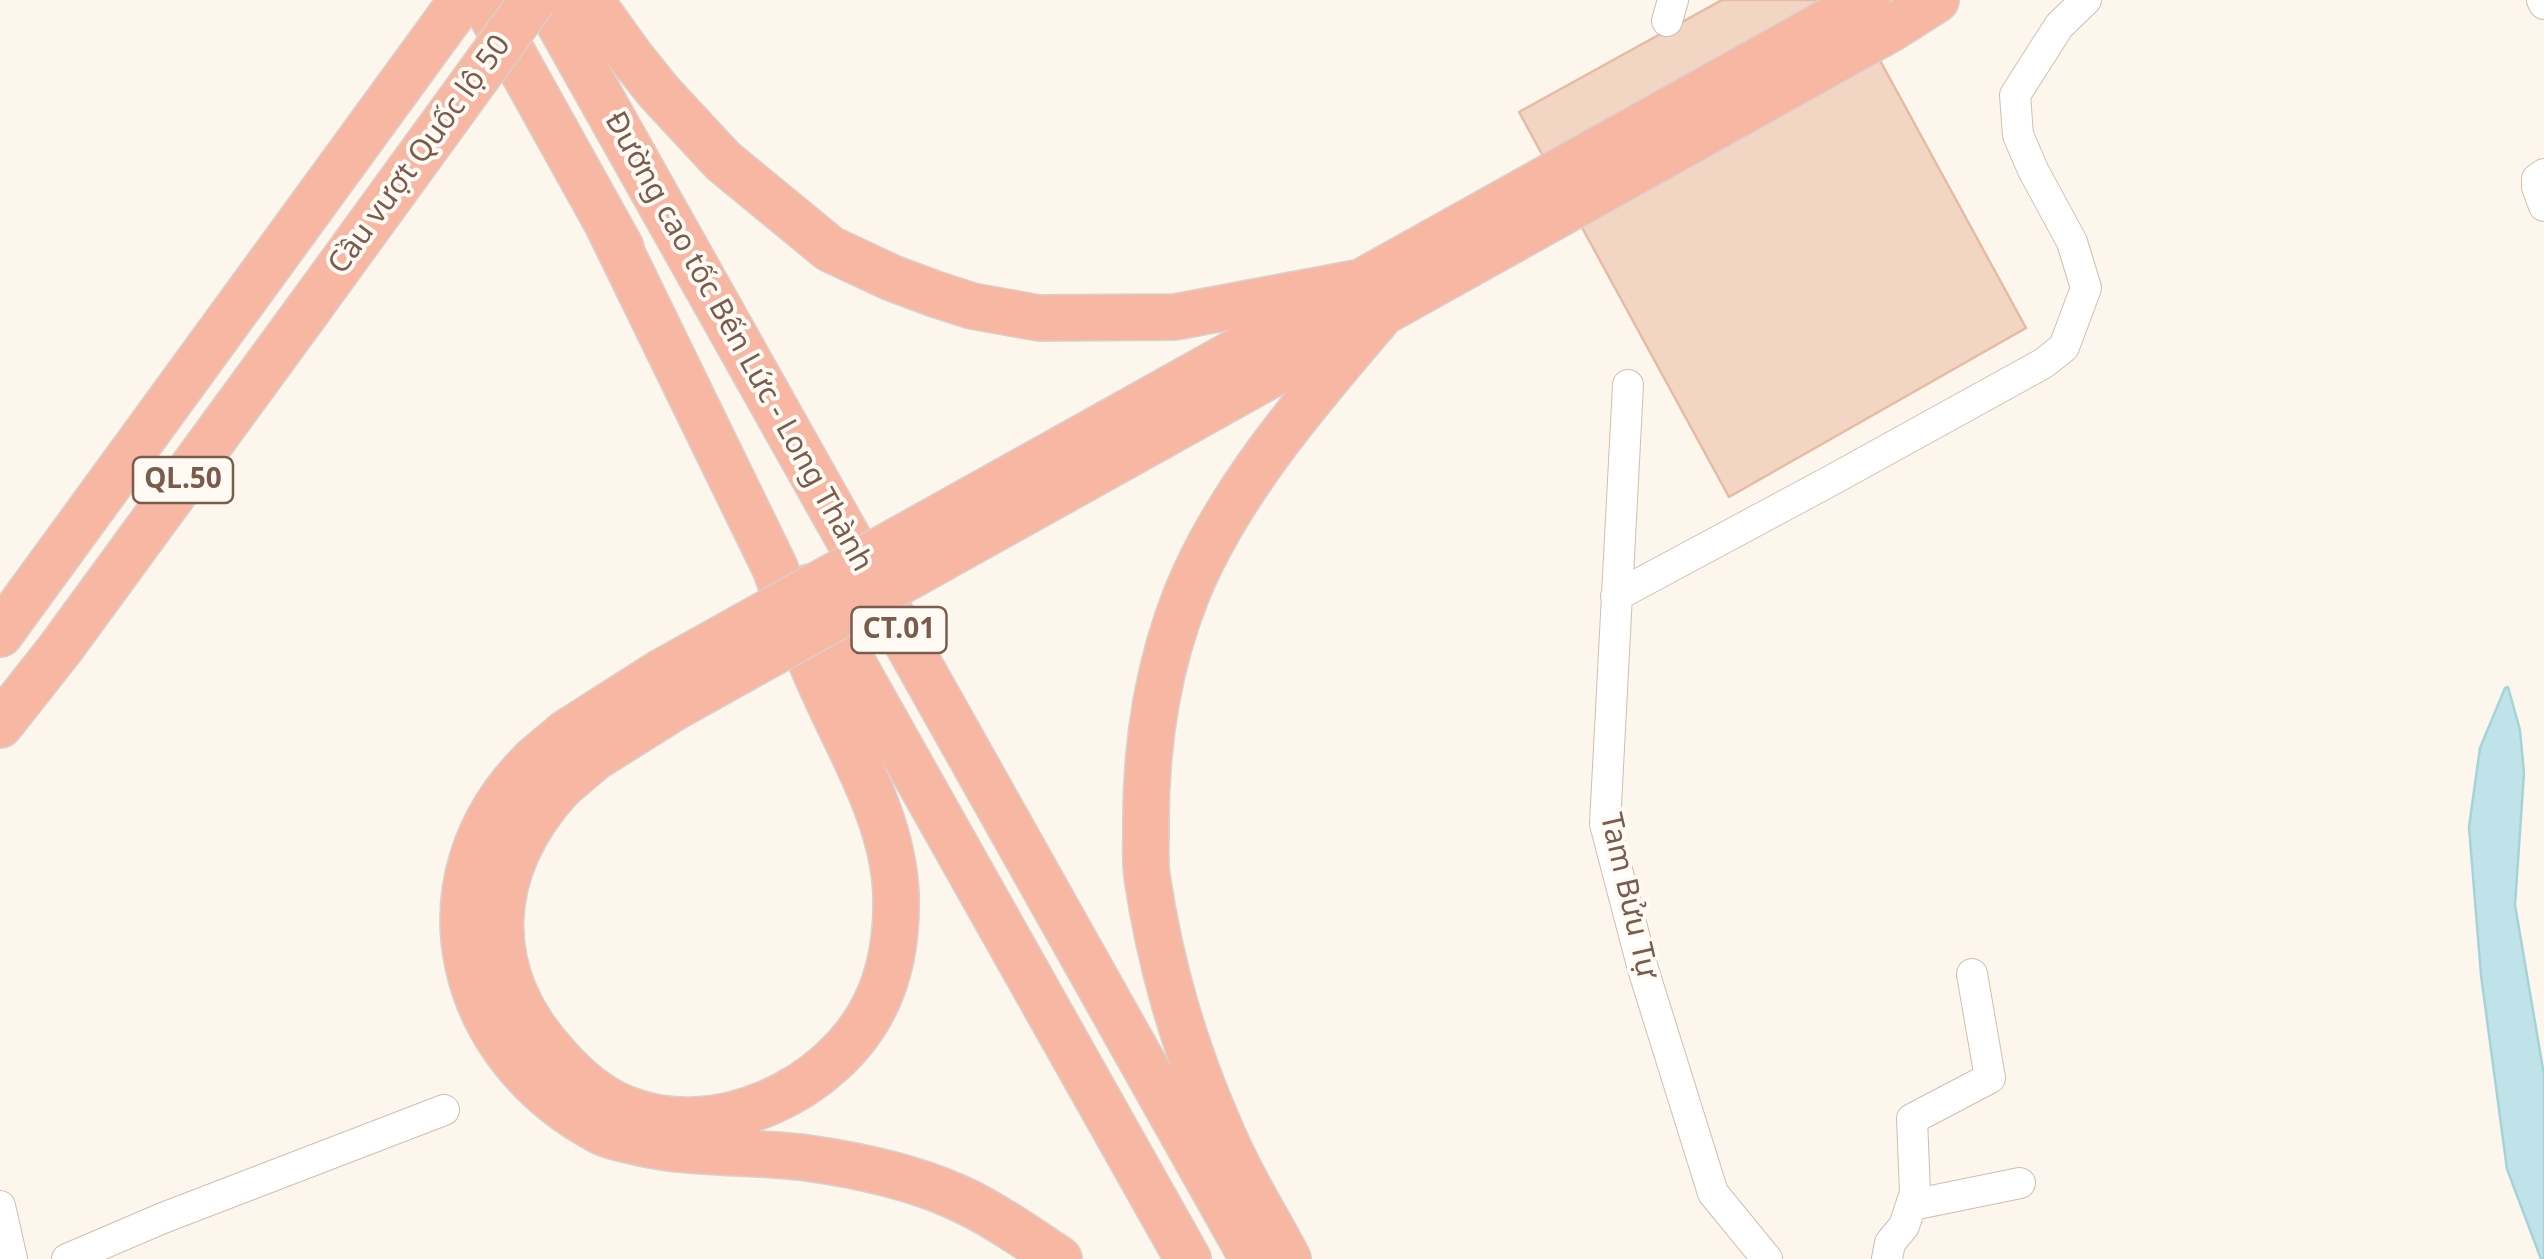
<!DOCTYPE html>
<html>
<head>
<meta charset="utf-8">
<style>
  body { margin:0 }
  canvas { display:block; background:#fdf6ec }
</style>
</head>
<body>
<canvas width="2544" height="1259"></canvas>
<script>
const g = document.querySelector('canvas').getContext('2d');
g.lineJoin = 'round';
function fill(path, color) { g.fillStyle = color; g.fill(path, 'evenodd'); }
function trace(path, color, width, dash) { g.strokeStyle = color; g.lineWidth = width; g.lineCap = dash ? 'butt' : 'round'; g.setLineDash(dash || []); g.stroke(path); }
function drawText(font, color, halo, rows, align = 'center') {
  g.font = font + ' "Noto Sans",sans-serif'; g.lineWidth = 8; g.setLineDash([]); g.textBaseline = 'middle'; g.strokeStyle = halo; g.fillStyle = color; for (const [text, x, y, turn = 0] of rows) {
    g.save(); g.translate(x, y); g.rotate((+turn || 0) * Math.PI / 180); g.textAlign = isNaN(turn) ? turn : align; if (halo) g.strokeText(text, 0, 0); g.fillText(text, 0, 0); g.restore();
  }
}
const water = new Path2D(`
  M2508 687 2520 730 2524 773 2515 905 2544 1075V1259H2541L2507 1169 2481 975 2469 827 2480 748 2505 688Z`);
fill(water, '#bfe3e8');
trace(water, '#a5d3da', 2.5);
const building = new Path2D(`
  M1722 0H1847L2026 328 1729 497 1519 112Z`);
fill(building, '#f3d5c3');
trace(building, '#e6bba3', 2.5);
const minor = new Path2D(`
  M2542 0 2544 4
  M1667 21 1673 0
  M2544 174 2537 179V187L2544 206
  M1628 385 1605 824 1643 969 1713 1193 1767 1259
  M1616 596 1832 480 2044 363 2064 347 2086 288 2072 242 2033 170 2018 135 2015 95 2059 26 2086 0
  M1912 1205 2020 1183
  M0 1206 12 1259
  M67 1259 163 1218 444 1110
  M1887 1259 1890 1243 1904 1226 1915 1193 1912 1119 1990 1078 1972 974`);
const highway = new Path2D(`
  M483 0 621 248
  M546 0 1253 1259
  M590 0 631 57 659 92 723 161 830 249 892 278 935 294 972 306 1039 318 1175 317 1361 282
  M1141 405 1867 0
  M1161 436 1892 28 1936 0
  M810 587 1188 1259
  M0 634 462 0
  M0 725 60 649 307 311
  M534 760C411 881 457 1058 604 1133 615 1138 629 1140 641 1143 696 1155 752 1151 807 1158 857 1165 909 1176 954 1196 989 1211 1028 1238 1059 1259
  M561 786C484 871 478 972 558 1058 575 1077 599 1098 624 1108 714 1146 833 1091 875 1005 892 971 897 931 896 894 893 824 857 763 829 702 808 658 791 613 775 568L606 221
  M1288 1259C1266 1217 1239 1175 1221 1131 1185 1050 1160 965 1147 876 1145 862 1146 846 1146 831 1145 750 1157 668 1187 593 1229 490 1311 396 1382 313`);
trace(minor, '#d1beb0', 32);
trace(highway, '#dad1cd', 48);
trace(minor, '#fff', 30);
trace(highway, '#f7b7a3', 45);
const highwayBridge = new Path2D(`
  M307 311 533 0
  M534 760 566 733 660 673 1141 405
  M561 786 594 758 675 707 1161 436`);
trace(highwayBridge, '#dad1cd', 48, []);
trace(highwayBridge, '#f7b7a3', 45);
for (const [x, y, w] of [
  [183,480,100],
  [899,630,95]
]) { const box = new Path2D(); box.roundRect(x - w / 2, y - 23, w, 46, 8); g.fillStyle = '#fffaf3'; g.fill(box); trace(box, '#7a5c4d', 2.5); }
drawText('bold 28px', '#7a5c4d', null, [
  ["QL.50",183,480],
  ["CT.01",899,630]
]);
drawText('30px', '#7a5c4d', '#fffaf3', [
  ["Cầu vượt Quốc lộ 50",420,155,-54],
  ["Đường cao tốc Bến Lức - Long Thành",738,342,61],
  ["Tam Bửu Tự",1628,896,77]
]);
</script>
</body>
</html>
